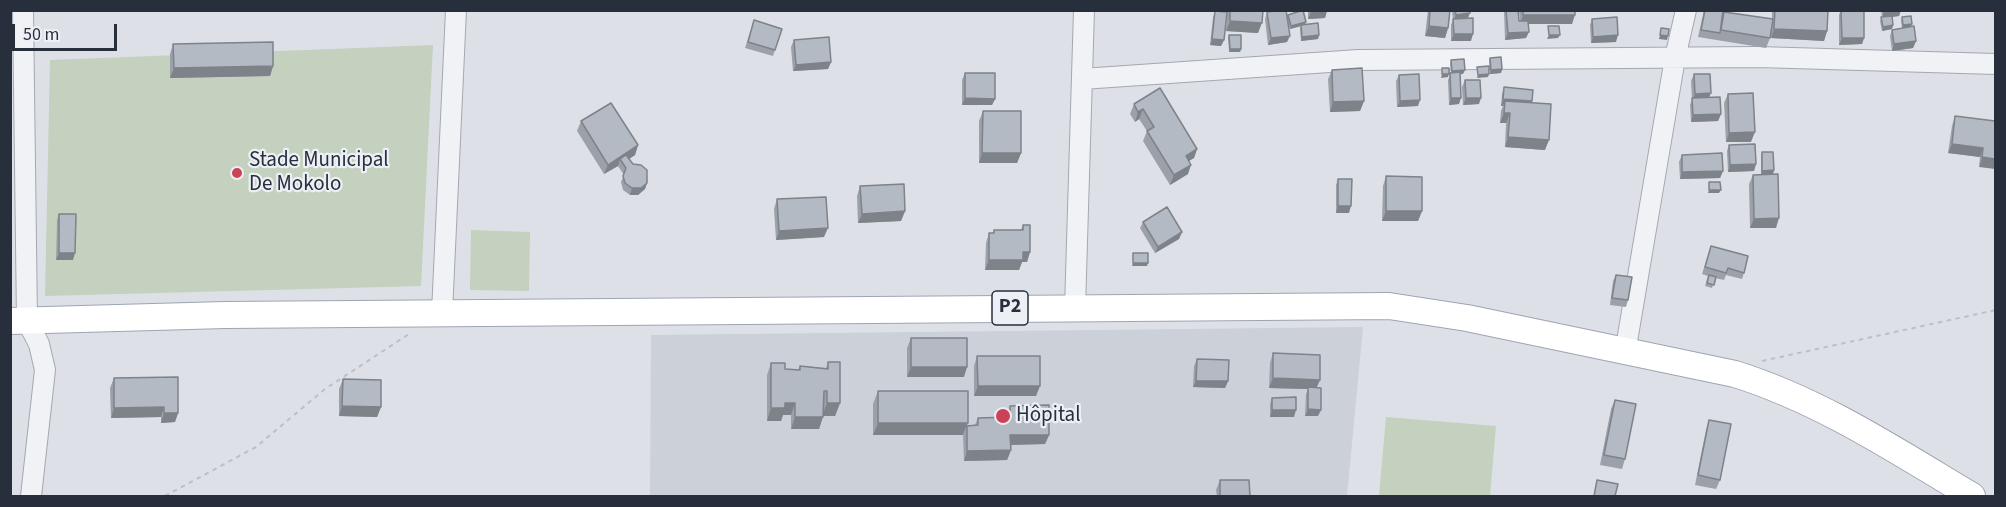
<!DOCTYPE html>
<html>
<head>
<meta charset="utf-8">
<style>
  body { margin:0 }
  #map { position:relative; width:2006px; height:507px; overflow:hidden; background:#dde1e7; font-family:"Source Sans 3",sans-serif }
  canvas { display:block }
  .frame { position:absolute; inset:0; border:12px solid #272f3d; pointer-events:none }
  .scale { position:absolute; left:12px; top:24px; width:105px; height:27px; box-sizing:border-box; border:3px solid #272f3d; border-top:0; padding-left:8px; font-size:18px; line-height:21px; white-space:nowrap; color:#272f3d; -webkit-text-stroke:4px #ecf0f5; paint-order:stroke }
</style>
</head>
<body>
<div id="map">
<canvas width="2006" height="507"></canvas>
<div class="frame"></div>
<div class="scale">50 m</div>
</div>
<script>
const g = document.querySelector('canvas').getContext('2d');
g.lineJoin = 'round';
function fill(path, color) { g.fillStyle = color; g.fill(path, 'evenodd'); }
function trace(path, color, width, dash) { g.strokeStyle = color; g.lineWidth = width; g.lineCap = dash ? 'butt' : 'round'; g.setLineDash(dash || []); g.stroke(path); }
function drawText(font, color, halo, rows, align = 'center') {
  g.font = font + ' "Source Sans 3",sans-serif'; g.lineWidth = 4.5; g.setLineDash([]); g.textBaseline = 'middle'; g.strokeStyle = halo; g.fillStyle = color; for (const [text, x, y, turn = 0] of rows) {
    g.save(); g.translate(x, y); g.rotate((+turn || 0) * Math.PI / 180); g.textAlign = isNaN(turn) ? turn : align; if (halo) g.strokeText(text, 0, 0); g.fillText(text, 0, 0); g.restore();
  }
}
fill(new Path2D(`
  M1363 327 1347 496H650L651 335Z`), '#cbd0d9');
fill(new Path2D(`
  M433 45 421 286 45 296 50 60Z
  M471 230 530 232 529 291 470 290Z
  M1386 417 1496 426 1490 496H1379Z`), '#c3d1be');
const minor = new Path2D(`
  M23 10 27 321 39 344 45 370 31 496
  M1082 79 1358 60 1758 57 1996 64
  M1075 308 1084 10
  M442 313 456 10
  M1625 353 1675 58 1686 10`);
const major = new Path2D(`
  M10 321 225 315 1389 306 1467 318 1735 374C1821 401 1895 450 1972 496`);
trace(minor, '#a3a8b1', 22);
trace(major, '#9da5b3', 28);
trace(new Path2D(`
  M1762 361 1996 310
  M165 496 256 447 325 389 409 334`), '#bcbfc5', 2, [4.5, 4.5]);
trace(minor, '#f0f2f5', 20);
trace(major, '#fff', 26);
fill(new Path2D(`
  M1227 10H1263L1258 33 1226 31Z
  M1281 10H1290L1287 11V16L1288 15 1305 25 1319 35 1318 39 1301 41 1300 29 1301 26 1290 29 1288 24 1287 42 1268 45 1265 19 1267 12Z
  M1308 10H1327L1325 18 1308 19Z
  M1428 10H1450L1448 28 1445 38 1425 36Z
  M1452 10H1470L1468 18 1471 41H1451V25L1453 20Z
  M1504 10H1518L1519 21H1520L1519 10H1575L1572 24H1528L1526 38 1505 40Z
  M1704 10H1723V16L1724 12 1772 19V10H1828L1827 31 1824 41 1771 38V30L1770 38 1766 48 1698 37Z
  M1841 10H1864V38L1862 44 1839 45V15Z
  M1881 10H1901L1899 16 1892 17 1893 25 1892 29 1882 31 1880 21 1882 17Z
  M1215 11 1224 40 1221 46 1210 45 1213 17Z
  M1902 17 1911 27 1916 41 1913 48 1892 51 1890 36 1892 30 1902 28 1901 21Z
  M1592 19 1616 42 1591 43 1590 25Z
  M754 20 782 29 773 56 745 48Z
  M1229 35 1241 49 1240 52H1229L1228 38Z
  M794 40 831 62 828 69 793 71 791 47Z
  M173 44 273 66 270 76 170 78V54Z
  M1490 58 1502 69 1501 73 1490 74 1489 61Z
  M1451 60 1463 74H1460L1459 104 1449 105 1448 80 1451 73 1450 64Z
  M1332 70 1364 101 1360 111 1330 112 1328 79Z
  M965 73 995 99 992 105H962V80Z
  M1694 74 1721 114 1718 121 1691 122 1690 105 1692 99 1691 81Z
  M1399 75 1418 106 1397 107 1396 81Z
  M1465 80 1479 104 1463 105 1462 87Z
  M1504 87 1532 101V103L1545 150 1505 147 1506 123H1500L1501 111 1503 106H1501L1502 94Z
  M1160 88 1197 149 1194 158 1189 161 1188 174 1170 185 1143 141 1147 131 1139 119 1135 122 1130 114 1134 104Z
  M1728 94 1751 142H1726L1724 103Z
  M983 111 1021 153 1017 163H979V121Z
  M1955 116 1995 121 1979 167 1980 157 1948 153 1952 126Z
  M581 121 638 145 635 155 629 159 647 183 645 189 638 195H630L623 190 621 182 624 175 618 166 604 174 577 131Z
  M1729 145 1756 164 1754 171 1728 172 1727 151Z
  M1762 152 1774 170 1773 174H1761V155Z
  M1682 155 1723 171 1720 178 1680 179 1679 162Z
  M1753 175 1776 228H1750L1749 184Z
  M1386 176 1422 211 1418 221H1382L1383 186Z
  M1338 179 1349 213H1336V185Z
  M860 186 905 211 901 221 858 223 857 196Z
  M777 199 824 237 776 240 774 209Z
  M59 214 73 260H56L57 220Z
  M1143 222 1182 232 1179 239 1155 253 1140 228Z
  M1023 225 1030 252 1027 262H1022L1019 270H985L986 243 989 233H993L994 230H1021Z
  M1711 246 1744 273 1742 279 1726 275 1724 280 1715 278 1712 288 1705 286 1708 276 1702 274Z
  M1616 275 1628 300 1626 307 1610 305 1613 281Z
  M911 338 964 377H907V348Z
  M1273 353 1317 387 1318 416H1305L1306 394 1308 389 1269 388 1270 363Z
  M977 356 1036 396H974V366Z
  M1197 359 1228 381 1225 388 1193 387 1194 366Z
  M828 362 840 403 835 416H823L819 429H791V415H783L781 421H767V375L771 363 785 369 798 370 800 366 826 368Z
  M114 378 178 413 175 422 161 423V417L111 418 110 388Z
  M343 379 381 407 377 417 339 416V389Z
  M878 391 963 435H873V404Z
  M1272 398 1294 417H1270V404Z
  M1615 400 1625 459 1622 469 1600 465 1611 409Z
  M1010 406 1049 435 1045 444 1011 445V450L1007 460 964 461 963 435 967 426 975 425 978 418 1007 417Z
  M1709 420 1720 480 1716 489 1695 485 1706 430Z
  M1220 480 1250 496H1217L1216 490Z`), '#9ba0a9');
fill(new Path2D(`
  M1890 10H1901L1899 16 1882 18 1884 11Z
  M1327 11 1325 18 1308 19 1311 12Z
  M1470 13 1467 20 1453 21 1456 15Z
  M1523 15H1575L1572 24H1520Z
  M1230 21 1262 23 1258 33 1226 31Z
  M1306 22 1305 25 1290 29 1291 26Z
  M1912 24 1911 27 1902 28 1903 25Z
  M1893 25 1892 29 1882 31 1883 27Z
  M1429 26 1448 28 1445 38 1425 36Z
  M1774 29 1827 31 1824 41 1771 38Z
  M1529 32 1526 38 1505 40 1508 33Z
  M1454 34H1473L1471 41H1451Z
  M1319 35 1318 39 1301 41 1302 37Z
  M1549 35H1560L1558 38 1547 39Z
  M1618 35 1616 42 1591 43 1593 37Z
  M1660 35 1668 36 1667 40 1659 39Z
  M1290 36 1287 42 1268 45 1271 38Z
  M1842 38H1864L1862 44 1839 45Z
  M1212 39 1224 40 1221 46 1210 45Z
  M1916 41 1913 48 1892 51 1894 44Z
  M1230 49H1241L1240 52H1229Z
  M831 62 828 69 793 71 796 65Z
  M273 66 270 76 170 78 174 68Z
  M1502 69 1501 73 1490 74 1491 70Z
  M1465 70 1463 74 1451 75 1452 71Z
  M1442 74H1449L1448 77 1441 78Z
  M1489 74 1488 77 1477 78 1478 75Z
  M1711 93 1708 100 1692 101 1695 94Z
  M965 98 995 99 992 105H962Z
  M1451 98H1461L1459 104 1449 105Z
  M1466 98H1481L1479 104 1463 105Z
  M1503 99 1532 101 1530 108 1505 101 1503 106H1501Z
  M1420 100 1418 106 1397 107 1400 101Z
  M1364 101 1360 111 1330 112 1333 102Z
  M1143 109 1139 119 1135 122 1138 112Z
  M1504 113H1510L1506 123H1500Z
  M1721 114 1718 121 1691 122 1693 115Z
  M1755 132 1751 142H1726L1729 133Z
  M1508 137 1549 140 1545 150 1505 147Z
  M1952 144 1983 148 1980 157 1948 153Z
  M638 145 635 155 623 163 620 159 618 166 604 174 608 165Z
  M1197 149 1194 158 1182 165 1186 156Z
  M982 153H1021L1017 163H979Z
  M1982 157 1995 159V169L1979 167Z
  M1756 164 1754 171 1728 172 1730 165Z
  M1191 165 1188 174 1170 185 1174 175Z
  M1774 170 1773 174H1761L1762 171Z
  M1723 171 1720 178 1680 179 1682 172Z
  M647 183 645 189 638 195H630L632 188Z
  M1709 190H1721L1719 193H1708Z
  M1338 206H1351L1349 213H1336Z
  M905 211 901 221 858 223 862 214Z
  M1386 211H1422L1418 221H1382Z
  M1779 218 1776 228H1750L1754 219Z
  M828 228 824 237 776 240 779 231Z
  M1182 232 1179 239 1155 253 1158 247Z
  M1023 252H1030L1027 262H1022L1019 270H985L989 260Z
  M59 253H75L73 260H56Z
  M1133 263H1148L1147 266H1132Z
  M911 367H967L964 377H907Z
  M1273 378 1320 380 1316 389 1308 387V389L1269 388Z
  M1196 381H1228L1225 388 1193 387Z
  M978 386H1040L1036 396H974Z
  M785 403H795L791 415H783L781 421H767L771 408Z
  M827 403H840L835 416H822Z
  M342 406 381 407 377 417 339 416Z
  M164 407 161 417 111 418 114 408Z
  M1308 409 1321 410 1318 416H1305Z
  M1272 410H1296L1294 417H1270Z
  M164 413H178L175 422 161 423Z
  M795 417H823L819 429H791Z
  M878 423H968L963 435H873Z
  M1010 435H1049L1045 444 1007 445Z
  M1011 450 1007 460 964 461 967 451Z`), '#7e8289');
const building = new Path2D(`
  M1230 10H1263L1262 23 1230 21Z
  M1281 10H1286L1290 36 1271 38 1267 12Z
  M1303 10 1306 22 1291 26 1288 15Z
  M1311 10H1327V11L1311 12Z
  M1430 10H1450L1448 28 1429 26Z
  M1455 10H1470V13L1456 15Z
  M1506 10H1518L1519 21H1528L1529 32 1508 33Z
  M1523 10H1575V15H1523Z
  M1705 10H1723L1720 33 1701 30Z
  M1775 10H1828L1827 31 1774 29Z
  M1841 10H1864V38H1842Z
  M1215 11 1227 12 1224 40 1212 39Z
  M1724 12 1773 19 1770 38 1721 30Z
  M1892 16 1893 25 1883 27 1881 17Z
  M1911 16 1912 24 1903 25 1902 17Z
  M1617 17 1618 35 1593 37 1592 19Z
  M1473 18V34H1454L1453 19Z
  M754 20 782 29 775 50 748 42Z
  M1318 23 1319 35 1302 37 1301 25Z
  M1548 26H1559L1560 35H1549Z
  M1914 26 1916 41 1894 44 1892 30Z
  M1661 28 1669 29 1668 36 1660 35Z
  M1229 35H1241V49H1230Z
  M829 37 831 62 796 65 794 40Z
  M273 42V66L174 68 173 44Z
  M1501 57 1502 69 1491 70 1490 58Z
  M1464 59 1465 70 1452 71 1451 60Z
  M1489 66V74L1478 75 1477 67Z
  M1362 68 1364 101 1333 102 1332 70Z
  M1442 68H1449V74H1442Z
  M1460 72 1461 98H1451L1450 73Z
  M965 73H995V99L965 98Z
  M1419 74 1420 100 1400 101 1399 75Z
  M1694 74H1710L1711 93 1695 94Z
  M1465 80H1480L1481 98H1466Z
  M1504 87 1533 90 1532 101 1503 99Z
  M1160 88 1197 149 1186 156 1191 165 1174 175 1147 131 1154 127 1143 109 1138 112 1134 104Z
  M1753 93 1755 132 1729 133 1728 94Z
  M1720 97 1721 114 1693 115 1692 98Z
  M1505 101 1551 104 1549 140 1508 137 1510 113H1504Z
  M611 103 638 145 608 165 581 121Z
  M983 111H1021V153H982Z
  M1955 116 1995 121V159L1982 157 1983 148 1952 144Z
  M1755 144 1756 164 1730 165 1729 145Z
  M1762 152H1773L1774 170 1762 171Z
  M1722 153 1723 171 1682 172V155Z
  M626 155 633 164 641 165 647 170V183L641 188H632L625 183 623 176 626 168 620 159Z
  M1778 174 1779 218 1754 219 1753 175Z
  M1386 176 1422 177V211H1386Z
  M1338 179H1352L1351 206H1338Z
  M1709 182H1720L1721 190H1709Z
  M904 184 905 211 862 214 860 186Z
  M826 197 828 228 779 231 777 199Z
  M1167 207 1182 232 1158 247 1143 222Z
  M59 214H76L75 253H59Z
  M1023 225H1030V252H1023V260H989V233H994V230H1023Z
  M1711 246 1748 256 1744 273 1728 268 1726 273 1705 267Z
  M1133 253H1148V263H1133Z
  M1616 275 1632 277 1628 300 1612 298Z
  M1709 275 1716 277 1714 285 1707 283Z
  M911 338H967V367H911Z
  M1273 353 1320 355V380L1273 378Z
  M977 356H1040V386H978Z
  M1197 359 1229 360 1228 381H1196Z
  M828 362H840V403H827V391H824L823 417H795V403H785V408H771V363H785V369L800 370V366L828 369Z
  M178 377V413H164V407L114 408V378Z
  M343 379 381 380V407L342 406Z
  M1308 387 1321 388V410L1308 409Z
  M878 391H968V423H878Z
  M1296 397V410H1272V398Z
  M1615 400 1636 404 1625 459 1604 455Z
  M1049 405V435H1010L1011 450 967 451V426L978 425V418L1010 417V406Z
  M1709 420 1731 424 1720 480 1698 475Z
  M1220 480H1249L1250 496H1220Z
  M1597 480 1618 484 1615 496H1594Z`);
fill(building, '#b4bac4');
trace(building, '#7e8289', 1.5);
for (const [x, y, r, color] of [
  [237,173,6,"#cd4156"],
  [1003,416,8,"#cd4156"]
]) { const dot = new Path2D(); dot.arc(x, y, r, 0, 2 * Math.PI); g.fillStyle = color; g.fill(dot); trace(dot, '#ecf0f5', 2); }
for (const [x, y, w] of [
  [1010,308,36]
]) { const box = new Path2D(); box.roundRect(x - w / 2, y - 17, w, 34, 4.5); g.fillStyle = '#ecf0f5'; g.fill(box); trace(box, '#272f3d', 1.5); }
drawText('bold 20px', '#272f3d', null, [
  ["P2",1010,308]
]);
drawText('21px', '#272f3d', '#ecf0f5', [
  ["Stade Municipal",249,161],
  ["De Mokolo",249,185],
  ["Hôpital",1016,416]
], 'left');
</script>
</body>
</html>
